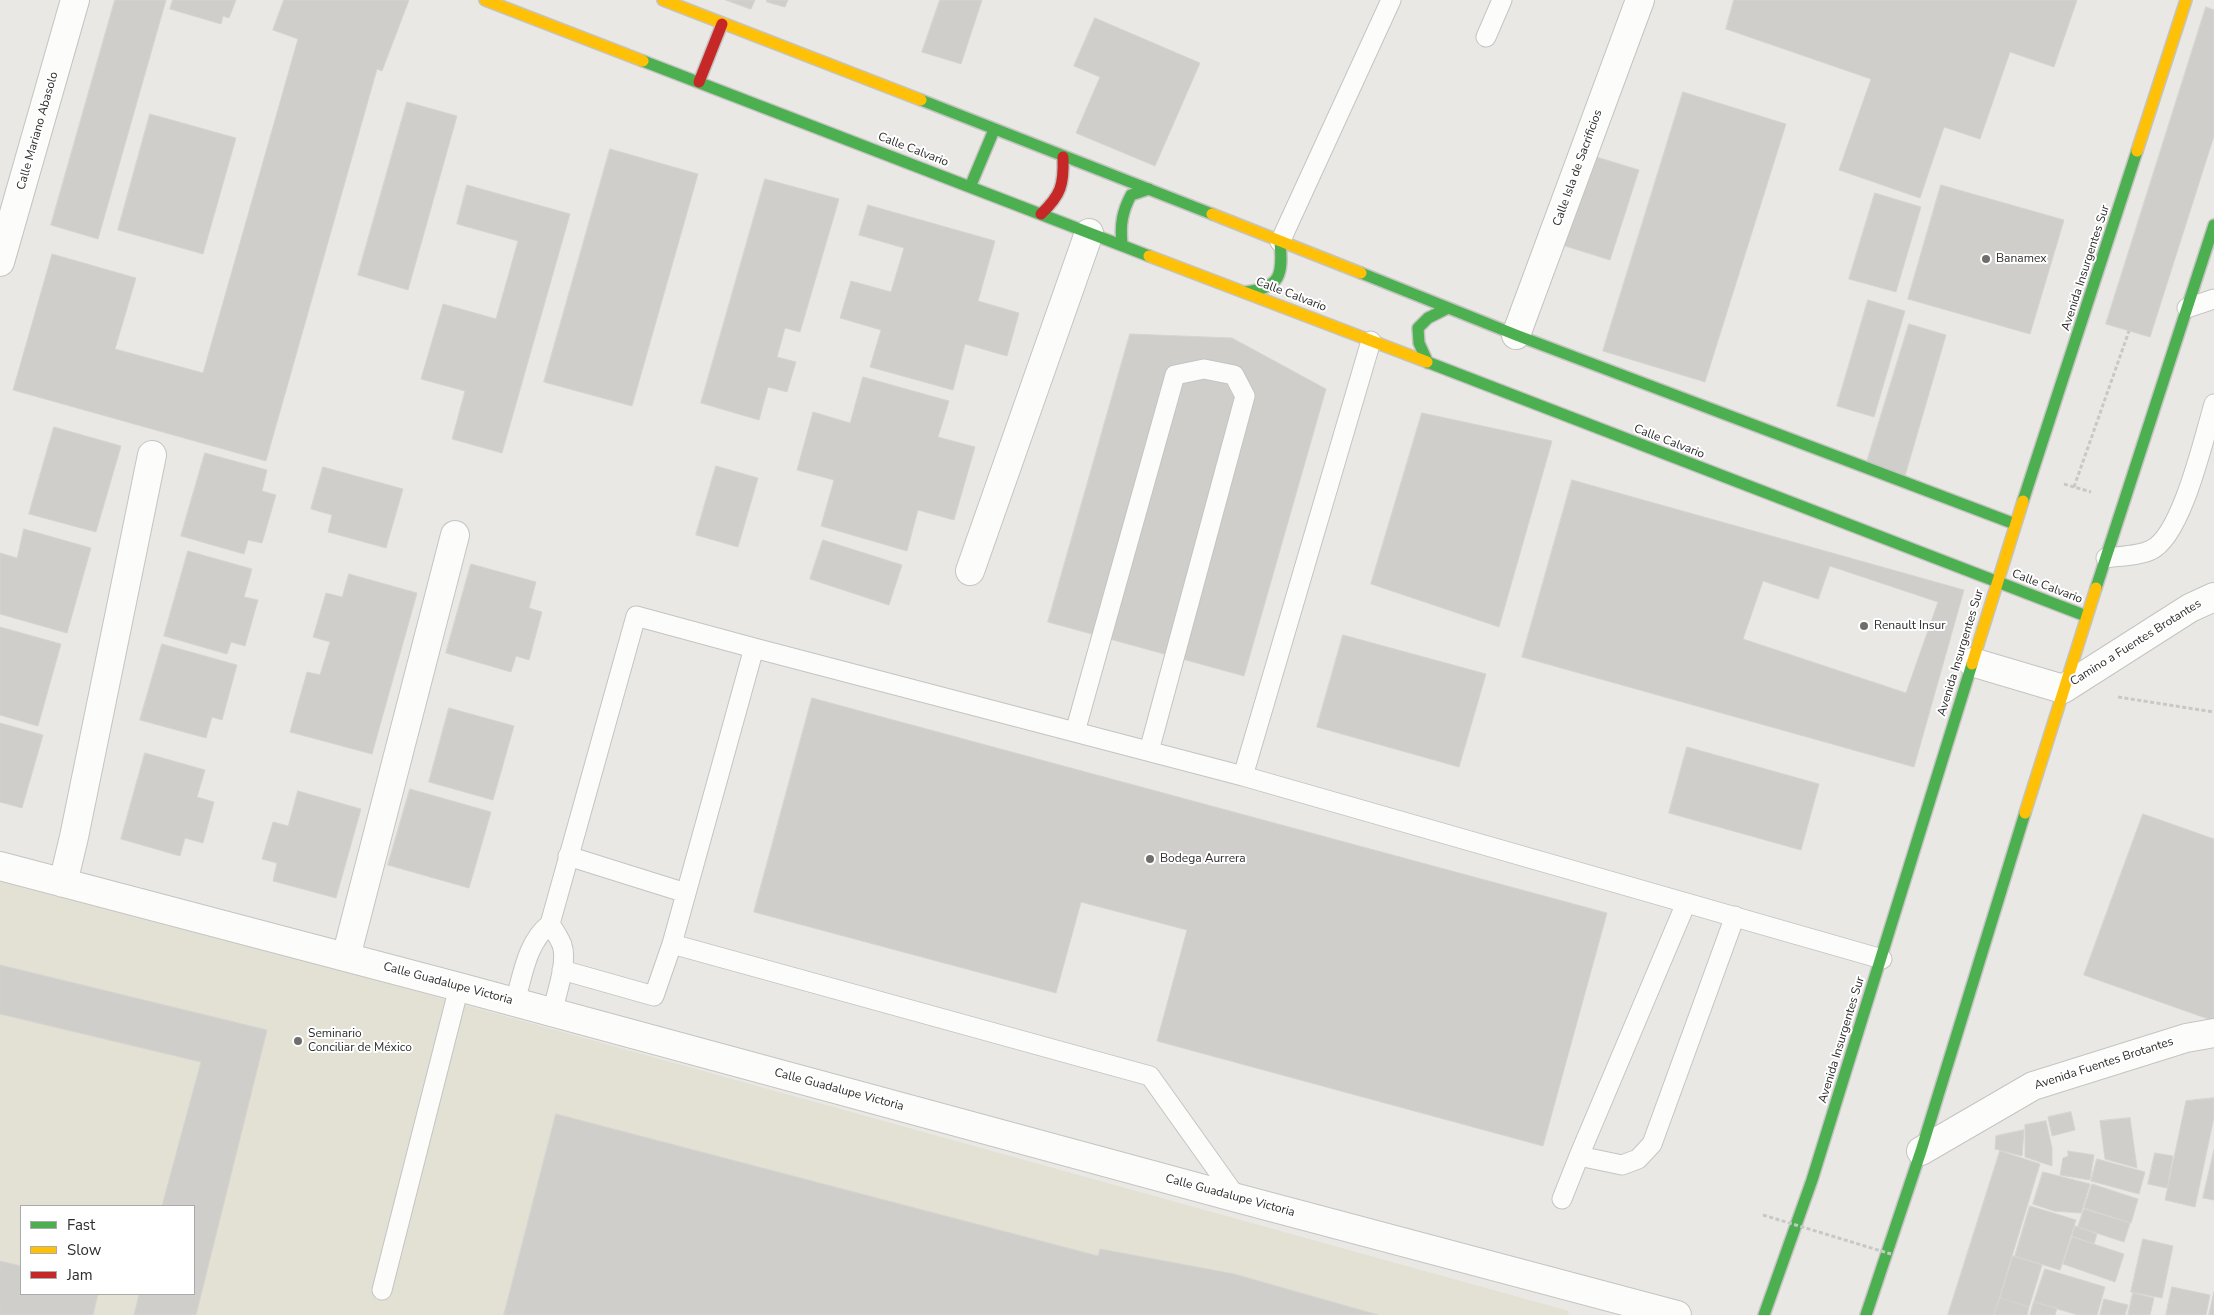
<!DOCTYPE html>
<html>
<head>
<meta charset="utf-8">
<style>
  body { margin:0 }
  #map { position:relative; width:2214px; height:1315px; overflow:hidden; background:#eae8e4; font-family:"Nunito Sans",sans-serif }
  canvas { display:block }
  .legend { position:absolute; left:20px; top:1205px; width:175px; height:90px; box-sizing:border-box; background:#fff; border:1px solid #ababab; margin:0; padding:6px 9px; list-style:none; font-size:15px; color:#2d2d2d }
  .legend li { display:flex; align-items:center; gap:10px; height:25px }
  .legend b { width:25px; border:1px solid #ababab }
</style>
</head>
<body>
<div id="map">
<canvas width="2214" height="1315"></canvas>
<ul class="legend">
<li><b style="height:6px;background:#4caf50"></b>Fast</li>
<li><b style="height:6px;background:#ffc107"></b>Slow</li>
<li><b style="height:6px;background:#c62828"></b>Jam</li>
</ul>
</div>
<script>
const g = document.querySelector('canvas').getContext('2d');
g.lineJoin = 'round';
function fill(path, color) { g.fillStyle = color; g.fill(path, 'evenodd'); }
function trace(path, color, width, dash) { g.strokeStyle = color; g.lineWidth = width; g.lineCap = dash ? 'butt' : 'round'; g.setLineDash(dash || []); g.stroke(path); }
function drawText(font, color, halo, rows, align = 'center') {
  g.font = font + ' "Nunito Sans",sans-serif'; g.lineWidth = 4; g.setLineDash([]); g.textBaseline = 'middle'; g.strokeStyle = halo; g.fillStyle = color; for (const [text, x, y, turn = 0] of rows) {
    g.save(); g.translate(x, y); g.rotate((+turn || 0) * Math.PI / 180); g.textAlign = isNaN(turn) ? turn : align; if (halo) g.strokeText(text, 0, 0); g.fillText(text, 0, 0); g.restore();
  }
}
fill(new Path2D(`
  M0 876 1569 1311 1568 1315H0ZM21 1206H194V1294H21Z`), '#e3e0d4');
const building = new Path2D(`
  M115 0H166L98 239 51 225Z
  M173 0H236L229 18 223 16 221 24 170 9Z
  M284 0H409L382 71 377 69 266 461 13 390 52 254 136 278 115 349 203 373 298 39 273 30Z
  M726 0H755L751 9Z
  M767 0H788L785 7 767 2Z
  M940 0H982L961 64 922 52Z
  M1734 0H2077L2054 67 2010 52 1980 139 1944 127 1920 198 1839 170 1871 79 1726 29Z
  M2206 7 2214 10V136L2150 337 2106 324Z
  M1095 18 1200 63 1155 166 1076 133 1100 77 1074 66Z
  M1683 92 1786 124 1705 382 1603 351Z
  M407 102 457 116 408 290 358 275Z
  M150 114 236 138 203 254 118 230Z
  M610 149 698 174 632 406 544 382Z
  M1590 155 1639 170 1610 260 1562 245Z
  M765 179 839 199 800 332 785 328 777 357 796 362 787 392 768 387 759 420 701 403Z
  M467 185 570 214 502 453 452 439 465 391 421 379 443 304 496 319 518 241 457 224Z
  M1941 185 2064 220 2030 334 1908 299Z
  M1875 193 1921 207 1896 292 1849 279Z
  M868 205 995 241 978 301 1019 313 1007 356 965 344 953 390 870 367 881 330 840 318 851 281 891 292 904 248 859 235Z
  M1868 300 1905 311 1874 417 1837 406Z
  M1909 324 1946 335 1905 476 1866 465Z
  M1130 334 1232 338 1326 389 1244 676 1048 622Z
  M863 377 949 401 938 437 975 447 954 520 918 510 907 551 821 526 834 480 797 470 813 412 850 423Z
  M1422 413 1552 441 1499 627 1371 584Z
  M54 427 121 446 96 532 29 514Z
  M205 453 267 470 262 491 276 495 262 543 248 540 244 554 181 536Z
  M716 466 758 478 738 547 696 535Z
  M323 467 403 489 386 548 328 532 332 515 311 509Z
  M1572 480 1964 590 1914 767 1522 657Z
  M24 529 91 548 67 633 0 614V553L17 558Z
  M823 540 902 565 889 605 810 579Z
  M188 551 252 569 244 597 258 600 245 646 231 642 227 654 164 636Z
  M471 564 536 582 529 608 542 612 529 660 516 656 511 672 446 653Z
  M1830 566 1938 602 1906 693 1743 639 1763 581 1818 599Z
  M349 574 417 593 372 754 290 732 307 672 320 675 330 642 313 637 326 593 342 597Z
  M0 627 61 644 38 726 0 715Z
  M1343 635 1486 674 1459 767 1317 727Z
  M162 644 237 665 222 720 212 717 206 738 140 720Z
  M812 698 1607 913 1543 1146 1157 1041 1187 930 1081 902 1056 993 754 912Z
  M449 708 514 726 493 800 429 782Z
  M0 723 43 735 22 808 0 802Z
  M1687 747 1819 784 1801 850 1669 813Z
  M145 753 205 770 197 797 214 802 203 843 185 838 180 856 121 839Z
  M410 789 491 812 469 888 388 865Z
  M298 791 361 809 336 898 273 881 277 863 262 859 273 822 288 826Z
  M2143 814 2214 839V1021L2084 975Z
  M0 965 267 1030 196 1315H134L139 1294H194V1206H162L201 1062 0 1014Z
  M2214 1098V1117L2195 1207 2165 1200 2186 1101Z
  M2071 1112 2075 1130 2052 1136 2048 1117Z
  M556 1114 1098 1256 1100 1249 1234 1274 1378 1315H504Z
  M2130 1118 2137 1168 2105 1159 2100 1121Z
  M2046 1121 2052 1148V1166L2025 1157V1125Z
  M2024 1130 2022 1156 1995 1149 1996 1136Z
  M2214 1150V1200L2203 1198Z
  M2000 1151 2040 1164 1994 1315H1948Z
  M2068 1151 2094 1155 2090 1180 2060 1175 2063 1158 2068 1156Z
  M2155 1153 2173 1156 2167 1188 2148 1184Z
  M2097 1159 2145 1172 2139 1194 2091 1181Z
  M2043 1172 2090 1184 2081 1213 2054 1211 2033 1204Z
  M2092 1184 2138 1199 2131 1223 2084 1208Z
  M2030 1206 2076 1220 2060 1270 2015 1256Z
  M2084 1209 2130 1223 2124 1242 2078 1227Z
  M2075 1226 2097 1234 2094 1244 2072 1236Z
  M2072 1237 2124 1254 2115 1282 2063 1264Z
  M2143 1239 2173 1246 2162 1298 2131 1292Z
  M2013 1256 2042 1265 2029 1307 2000 1298Z
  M0 1261 21 1266V1294H98L93 1315H0Z
  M2045 1269 2105 1287 2097 1315H2078L2034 1302Z
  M2172 1287 2210 1295 2206 1315H2166Z
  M2214 1292V1315H2209Z
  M2133 1293 2154 1298 2150 1315H2128Z
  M2000 1298 2029 1307 2027 1315H1994Z
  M2104 1299 2128 1305 2125 1315H2100Z
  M2034 1302 2057 1308 2055 1315H2030Z`);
fill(building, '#cfceca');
trace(building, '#d5d4d0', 1);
const lane = new Path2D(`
  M1486 37 1502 0
  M1280 242 1391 0
  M2187 308 2214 299
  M2106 558C2120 556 2139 556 2151 550 2182 536 2204 437 2214 404
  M1075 732 1175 375 1204 369 1234 375 1245 396 1149 751
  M1243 776 1371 341
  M568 856 686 893
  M550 924C554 930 559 937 562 945 568 962 556 995 552 1013
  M672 944 1150 1076 1237 1198
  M562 970 654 996 672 944 754 648
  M515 1002C523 974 527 942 550 924L636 616 754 648 1243 776 1882 959
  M1579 1156 1686 903
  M1562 1199 1579 1156 1622 1165 1638 1159 1652 1144 1735 916
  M382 1290 459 987`);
const street = new Path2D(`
  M0 262 75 0
  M1516 335 1640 0
  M970 571 1089 233
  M1972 662 2063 689 2190 608 2214 597
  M0 866 459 987 1237 1198 1677 1315
  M63 883 74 837 152 455
  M346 957 455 535
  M1921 1151 2033 1086 2186 1038 2214 1033`);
const fast = new Path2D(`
  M643 61 1149 256
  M921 100 1212 214
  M970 187 994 130
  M1122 244C1120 225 1122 212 1131 195L1149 189
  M1361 273 1516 335 2015 524
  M1245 292C1281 288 1283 275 1280 242
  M1427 362 2086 616
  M1428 363 1419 343 1418 328 1428 318 1448 308
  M2023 501 2137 151
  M2096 588 2214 225
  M1764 1315 1812 1180 1972 664
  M1866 1315 1921 1151 2025 813`);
const slow = new Path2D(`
  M485 0 643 61
  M663 0 921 100
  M2137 151 2186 0
  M1212 214 1361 273
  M1149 256 1427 362
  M1972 664 2023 501
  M2025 813 2096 588`);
const jam = new Path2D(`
  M699 82 722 24
  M1041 214C1061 195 1064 185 1063 157`);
trace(lane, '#c4c4c3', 21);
trace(street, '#c4c4c3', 30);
trace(fast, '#c4c4c3', 14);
trace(slow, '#c4c4c3', 14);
trace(jam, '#c4c4c3', 14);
trace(new Path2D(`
  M2064 484 2091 492
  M2074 487 2129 331
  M2118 697 2214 712`), '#c8c8c8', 3, [4, 2.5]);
trace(lane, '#fcfcfb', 19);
trace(street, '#fcfcfb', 28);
trace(fast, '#4caf50', 11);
trace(slow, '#ffc107', 11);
trace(jam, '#c62828', 11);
trace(new Path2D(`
  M1763 1215 1891 1254`), '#c8c8c8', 3, [4, 2.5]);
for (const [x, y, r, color] of [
  [1986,259,5,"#6f6e6d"],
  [1864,626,5,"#6f6e6d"],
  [1150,859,5,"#6f6e6d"],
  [298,1041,5,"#6f6e6d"]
]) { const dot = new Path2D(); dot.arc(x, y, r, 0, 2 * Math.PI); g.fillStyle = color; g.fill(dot); trace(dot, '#fff', 2); }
drawText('12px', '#2d2d2d', '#fff', [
  ["Calle Mariano Abasolo",38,131,-74],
  ["Calle Calvario",913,150,21],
  ["Calle Isla de Sacrificios",1578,168,-70],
  ["Avenida Insurgentes Sur",2086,268,-72],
  ["Calle Calvario",1291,295,21],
  ["Calle Calvario",1669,442,21],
  ["Calle Calvario",2047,587,21],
  ["Camino a Fuentes Brotantes",2136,643,-32],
  ["Avenida Insurgentes Sur",1961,653,-73],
  ["Calle Guadalupe Victoria",448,984,15],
  ["Avenida Insurgentes Sur",1842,1040,-73],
  ["Avenida Fuentes Brotantes",2104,1064,-18],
  ["Calle Guadalupe Victoria",839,1090,15],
  ["Calle Guadalupe Victoria",1230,1196,15]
]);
drawText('12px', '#2d2d2d', '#fff', [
  ["Banamex",1996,259],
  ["Renault Insur",1874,626],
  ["Bodega Aurrera",1160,859],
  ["Seminario",308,1034],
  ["Conciliar de México",308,1048]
], 'left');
</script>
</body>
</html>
